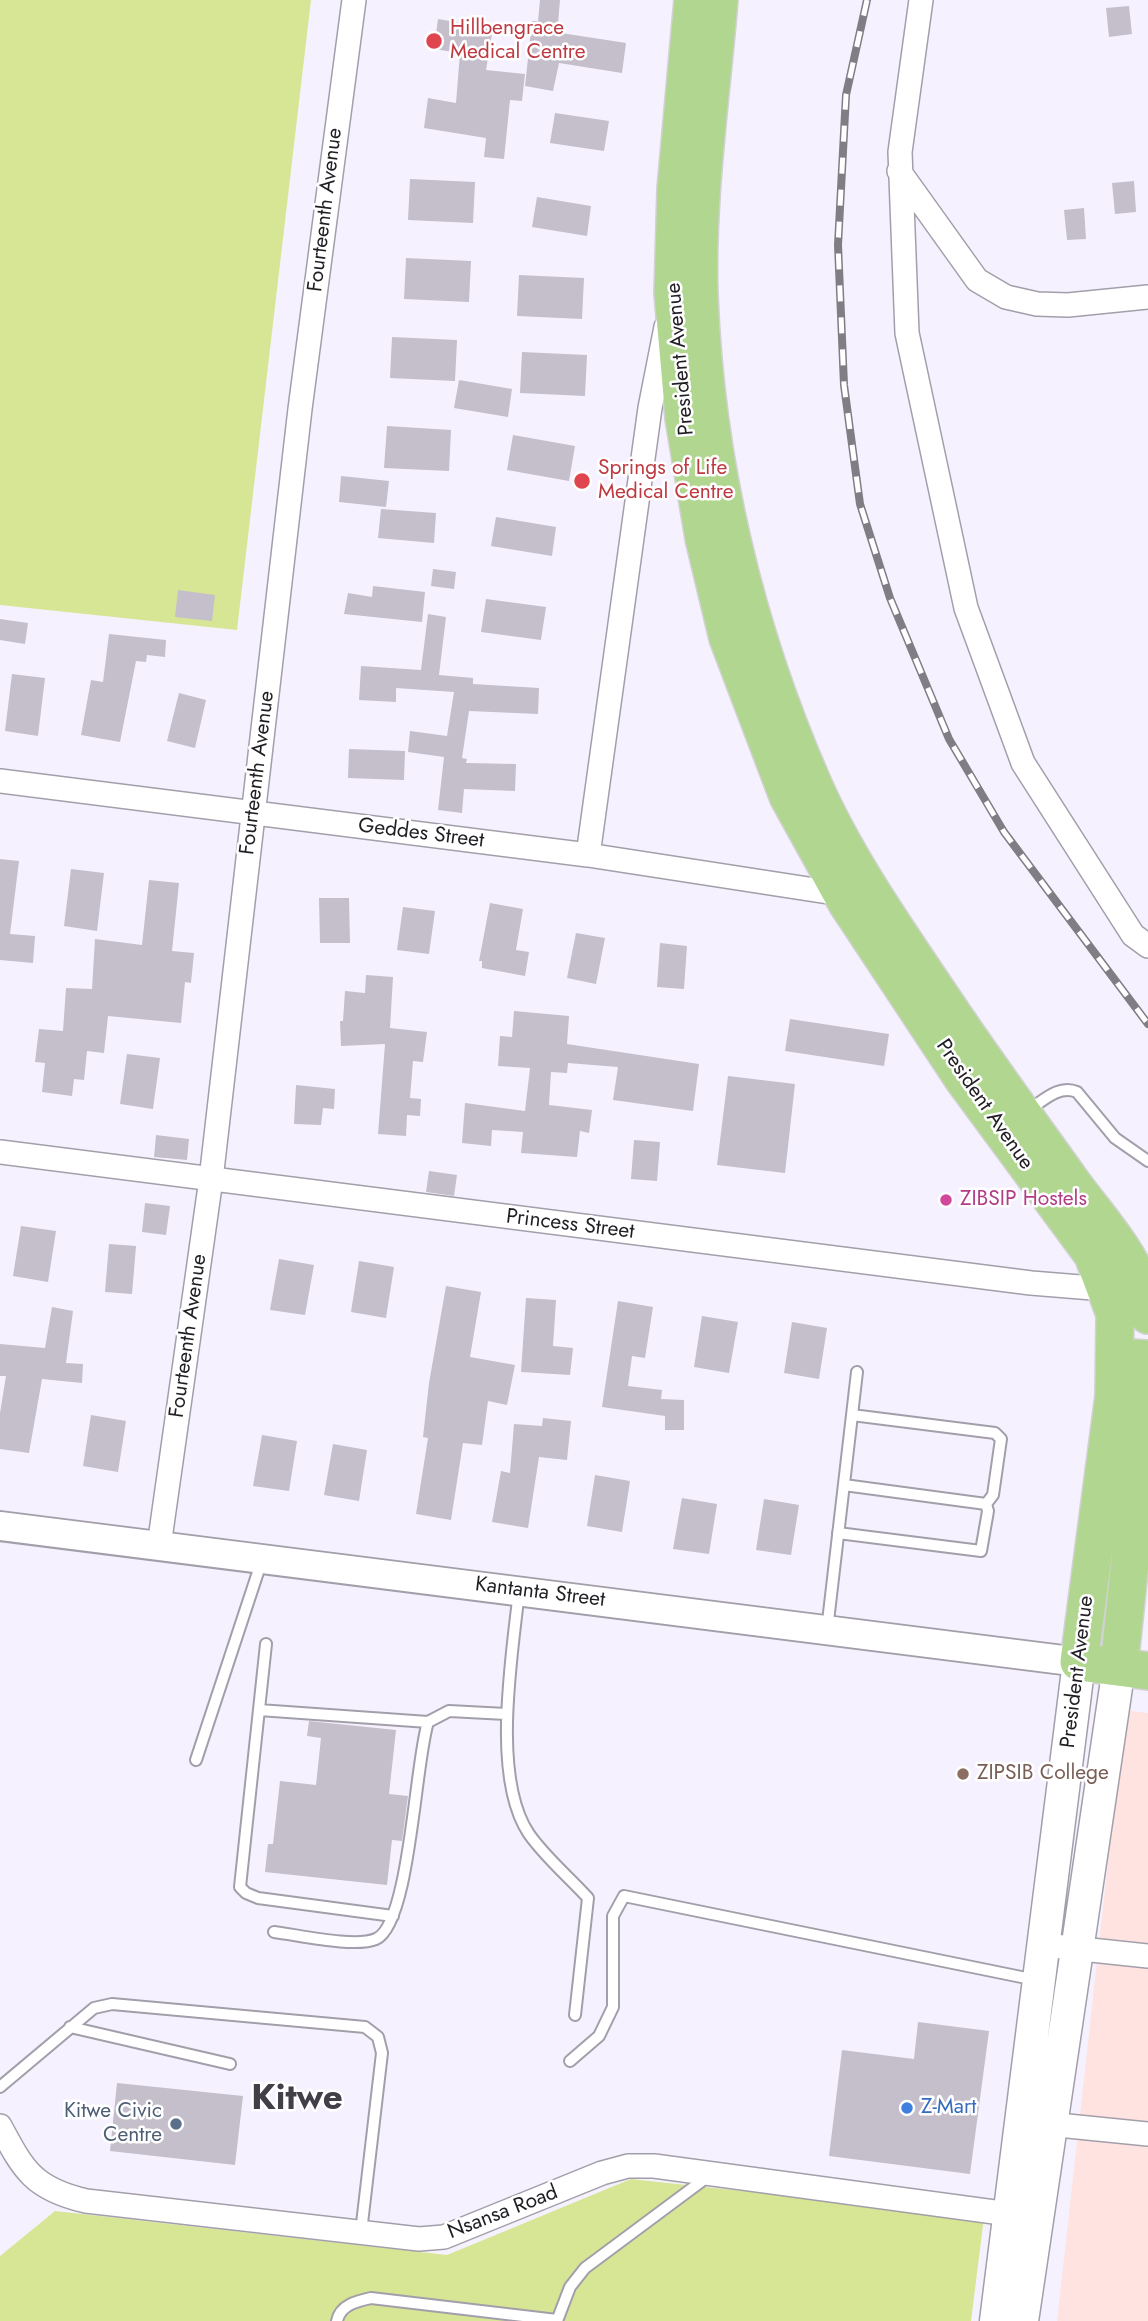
<!DOCTYPE html>
<html>
<head>
<meta charset="utf-8">
<style>
  body { margin:0 }
  canvas { display:block; background:#f6f1fe }
</style>
</head>
<body>
<canvas width="1148" height="2321"></canvas>
<script>
const g = document.querySelector('canvas').getContext('2d');
g.lineJoin = 'round';
function fill(path, color) { g.fillStyle = color; g.fill(path, 'evenodd'); }
function trace(path, color, width, dash) { g.strokeStyle = color; g.lineWidth = width; g.lineCap = dash ? 'butt' : 'round'; g.setLineDash(dash || []); g.stroke(path); }
function drawText(font, color, halo, rows, align = 'center') {
  g.font = font + ' Jost,sans-serif'; g.lineWidth = 5; g.setLineDash([]); g.textBaseline = 'middle'; g.strokeStyle = halo; g.fillStyle = color; for (const [text, x, y, turn = 0] of rows) {
    g.save(); g.translate(x, y); g.rotate((+turn || 0) * Math.PI / 180); g.textAlign = isNaN(turn) ? turn : align; if (halo) g.strokeText(text, 0, 0); g.fillText(text, 0, 0); g.restore();
  }
}
fill(new Path2D(`
  M1125 1710 1148 1713V2321H1057Z`), '#fee3e1');
fill(new Path2D(`
  M0 0H311L237 630 0 605Z
  M631 2179 984 2217 971 2321H0V2256L55 2211 447 2255Z`), '#d7e695');
fill(new Path2D(`
  M540 0H560L558 24H562L561 33 626 43 622 73 559 63 553 91 525 86 532 21H538Z
  M1129 6 1132 34 1109 37 1106 8Z
  M438 19 493 28 486 70 525 74 522 101 510 100 504 159 484 157 486 138 424 128 428 98 456 103 460 53 434 49Z
  M555 113 609 121 604 151 550 143Z
  M410 179 475 182 473 223 408 220Z
  M1134 181 1136 212 1115 214 1112 183Z
  M537 197 591 206 587 236 532 227Z
  M1084 208 1086 239 1067 240 1064 210Z
  M406 258 471 261 469 302 404 299Z
  M519 275 584 278 582 319 517 316Z
  M392 337 457 340 455 381 390 378Z
  M522 352 587 355 585 396 520 393Z
  M459 380 512 389 508 417 454 408Z
  M387 426 451 430 449 471 384 468Z
  M513 435 575 446 569 481 507 470Z
  M341 476 389 481 386 507 339 502Z
  M381 509 436 513 434 543 378 538Z
  M496 517 556 527 552 556 491 546Z
  M433 569 456 572 454 589 431 586Z
  M373 586 425 592 422 622 344 614 348 593 372 597Z
  M178 590 215 595 212 621 175 617Z
  M486 599 546 607 541 640 481 632Z
  M428 614 446 617 439 675 473 678V684L539 688 538 714 469 711 462 758 467 759 466 763 516 764 515 791 464 789 462 813 438 810 444 757 408 752 410 731 447 736 454 692 396 688V702L359 700 361 666 421 670Z
  M0 619 28 623 25 644 0 640Z
  M109 634 166 640 165 657 147 655 146 662 136 661 120 742 81 735 91 680 103 682Z
  M12 674 45 678 38 736 5 731Z
  M179 693 206 700 195 748 167 741Z
  M349 749 405 751 404 780 348 778Z
  M0 859 19 861 10 934 35 936 33 963 0 960Z
  M71 869 104 873 97 931 64 926Z
  M149 880 179 883 172 951 194 953 191 983 185 982 181 1023 108 1016 104 1053 87 1051 84 1080 74 1079 72 1096 42 1092 45 1063 35 1062 39 1029 63 1031 66 988 92 989 95 939 142 945Z
  M319 898H349L350 943H320Z
  M490 903 523 909 516 950 529 952 525 976 482 968V961H479Z
  M403 907 435 911 429 954 397 950Z
  M576 933 605 938 596 984 567 978Z
  M660 943 687 946 684 989 657 987Z
  M366 975 393 977 390 1028 427 1032 423 1062 413 1061 410 1098 421 1099 420 1116 407 1115 406 1136 378 1134 385 1044 341 1046 340 1021H343L345 991 365 993Z
  M514 1011 569 1016 567 1044 699 1064 693 1111 613 1100 618 1067 568 1063 567 1073 551 1072 549 1105 592 1110 589 1133 580 1131 577 1157 521 1153 523 1132 492 1130 491 1146 462 1143 465 1103 525 1111 530 1068 498 1066 500 1036 512 1037Z
  M790 1019 889 1034 884 1066 785 1051Z
  M127 1054 160 1058 153 1109 120 1104Z
  M728 1076 795 1084 785 1173 717 1165Z
  M296 1085 335 1089 334 1109 323 1108 321 1125 294 1124Z
  M156 1135 189 1139 187 1160 154 1157Z
  M634 1140 660 1142 657 1181 631 1179Z
  M429 1171 457 1175 454 1196 426 1192Z
  M145 1203 170 1206 166 1235 142 1232Z
  M21 1226 56 1231 48 1282 13 1276Z
  M109 1244 136 1246 132 1294 105 1292Z
  M279 1259 314 1265 305 1315 270 1310Z
  M359 1261 394 1267 386 1318 351 1312Z
  M446 1286 481 1292 470 1357 515 1365 507 1405 488 1401 482 1445 463 1443 451 1520 416 1514 428 1438 423 1437 429 1383Z
  M526 1298 556 1300 553 1346 573 1348 570 1375 521 1372Z
  M618 1301 653 1307 645 1358 632 1356 628 1386 662 1390 661 1399 684 1400V1430H665V1416L602 1407Z
  M52 1307 73 1311 66 1363 83 1364 82 1383 42 1379 29 1453 0 1449V1413L6 1376H0V1344L45 1348Z
  M702 1316 738 1322 729 1373 694 1367Z
  M792 1322 827 1328 819 1379 784 1373Z
  M91 1415 126 1421 118 1472 83 1466Z
  M543 1418 571 1421 567 1460 539 1457 528 1528 492 1522 501 1471 510 1473 514 1424 542 1426Z
  M262 1435 297 1441 289 1491 253 1486Z
  M333 1444 367 1450 359 1501 324 1495Z
  M595 1475 630 1481 622 1532 587 1526Z
  M682 1498 717 1504 709 1554 673 1549Z
  M764 1499 799 1505 791 1555 756 1550Z
  M309 1721 396 1730 389 1794 408 1796 402 1841 392 1840 387 1885 265 1872 268 1844H273L280 1781 316 1785 321 1738 307 1736Z
  M918 2022 989 2031 970 2174 829 2156 842 2050 914 2059Z
  M117 2083 243 2096 235 2165 110 2151Z`), '#c4bfcb');
const service = new Path2D(`
  M1026 1112C1042 1102 1058 1084 1077 1092L1115 1138 1148 1161
  M844 1485 986 1504
  M838 1533 981 1551 988 1511 986 1504 993 1495 1001 1439 995 1433 852 1415
  M519 1591C512 1656 491 1778 529 1834 545 1857 569 1877 588 1898L575 2015
  M827 1630 857 1372
  M266 1644 240 1887 246 1893 258 1898 393 1916
  M259 1710 428 1722
  M196 1760 262 1560
  M274 1932C299 1935 355 1948 376 1939 410 1924 415 1762 428 1722L449 1711 506 1714
  M70 2027 230 2064
  M570 2061 599 2036 613 2007V1916L624 1896 1036 1980
  M0 2087 94 2008 112 2004 365 2027 378 2037 382 2053 361 2232
  M337 2321C340 2305 357 2301 371 2298L557 2320
  M557 2321 570 2287 585 2268 710 2175`);
const minor = new Path2D(`
  M921 0 900 152 907 333 966 608 1023 763 1133 935 1148 946
  M899 171 977 280 1006 297 1037 304 1068 305 1148 297
  M0 781 588 855 841 894
  M588 855 650 408 666 327
  M0 1152 1031 1283 1117 1290
  M159 1546 211 1179 300 409 354 0
  M1044 1945 1148 1956
  M1038 2123 1148 2134
  M0 2126C24 2171 34 2189 86 2201L419 2239 444 2237 602 2173 628 2166H654L1024 2216`);
const tertiary = new Path2D(`
  M0 1526 1079 1662`);
const secondary = new Path2D(`
  M996 2321 1079 1662
  M1022 2321 1119 1667`);
const trunk = new Path2D(`
  M693 0 676 189 673 293 684 418 704 538 728 638 788 796 847 903 964 1080 1093 1255 1115 1314 1114 1396 1079 1662 1148 1671
  M719 0C711 97 696 196 699 294 705 461 745 629 812 782 846 860 898 933 945 1003 985 1063 1028 1121 1070 1180 1100 1222 1140 1260 1148 1315
  M1116 1357 1148 1359
  M1119 1667 1148 1388`);
trace(service, '#a39faa', 14);
trace(minor, '#a39faa', 26);
trace(tertiary, '#a39faa', 32);
trace(secondary, '#a39faa', 35);
trace(trunk, '#d2d2d3', 40);
trace(service, '#fff', 10);
trace(minor, '#fff', 23);
trace(tertiary, '#fff', 28);
trace(secondary, '#fff', 32);
trace(trunk, '#b0d690', 37);
const rail = new Path2D(`
  M867 0 846 95 838 245 844 385 860 504 890 598 949 739 1004 832 1148 1024`);
trace(rail, '#807d85', 8);
trace(rail, '#fff', 5, [16]);
for (const [x, y, r, color] of [
  [434,41,9,"#e0444e"],
  [582,481,9,"#e0444e"],
  [946,1200,7,"#d1479c"],
  [963,1774,7,"#8d6e63"],
  [907,2108,7,"#3f7fe0"],
  [176,2124,7,"#5c6f8a"]
]) { const dot = new Path2D(); dot.arc(x, y, r, 0, 2 * Math.PI); g.fillStyle = color; g.fill(dot); trace(dot, '#fff', 2.5); }
drawText('21px', '#be3a42', '#fff', [
  ["Hillbengrace",450,29],
  ["Medical Centre",450,53],
  ["Springs of Life",598,469],
  ["Medical Centre",598,493]
], 'left');
drawText('21px', '#201e23', '#fff', [
  ["Fourteenth Avenue",326,210,-83],
  ["President Avenue",681,359,-95],
  ["Fourteenth Avenue",258,773,-83],
  ["Geddes Street",421,834,7],
  ["President Avenue",984,1105,55],
  ["Princess Street",570,1225,7],
  ["Fourteenth Avenue",189,1336,-82],
  ["Kantanta Street",540,1593,7],
  ["President Avenue",1078,1672,-83],
  ["Nsansa Road",503,2213,-21]
]);
drawText('21px', '#b23c85', '#fff', [
  ["ZIBSIP Hostels",960,1200]
], 'left');
drawText('21px', '#785e54', '#fff', [
  ["ZIPSIB College",977,1774]
], 'left');
drawText('21px', '#366cbe', '#fff', [
  ["Z-Mart",921,2108]
], 'left');
drawText('21px', '#4e5e75', '#fff', [
  ["Kitwe Civic",162,2112],
  ["Centre",162,2136]
], 'right');
drawText('bold 35px', '#433f49', '#fff', [
  ["Kitwe",297,2101]
]);
</script>
</body>
</html>
